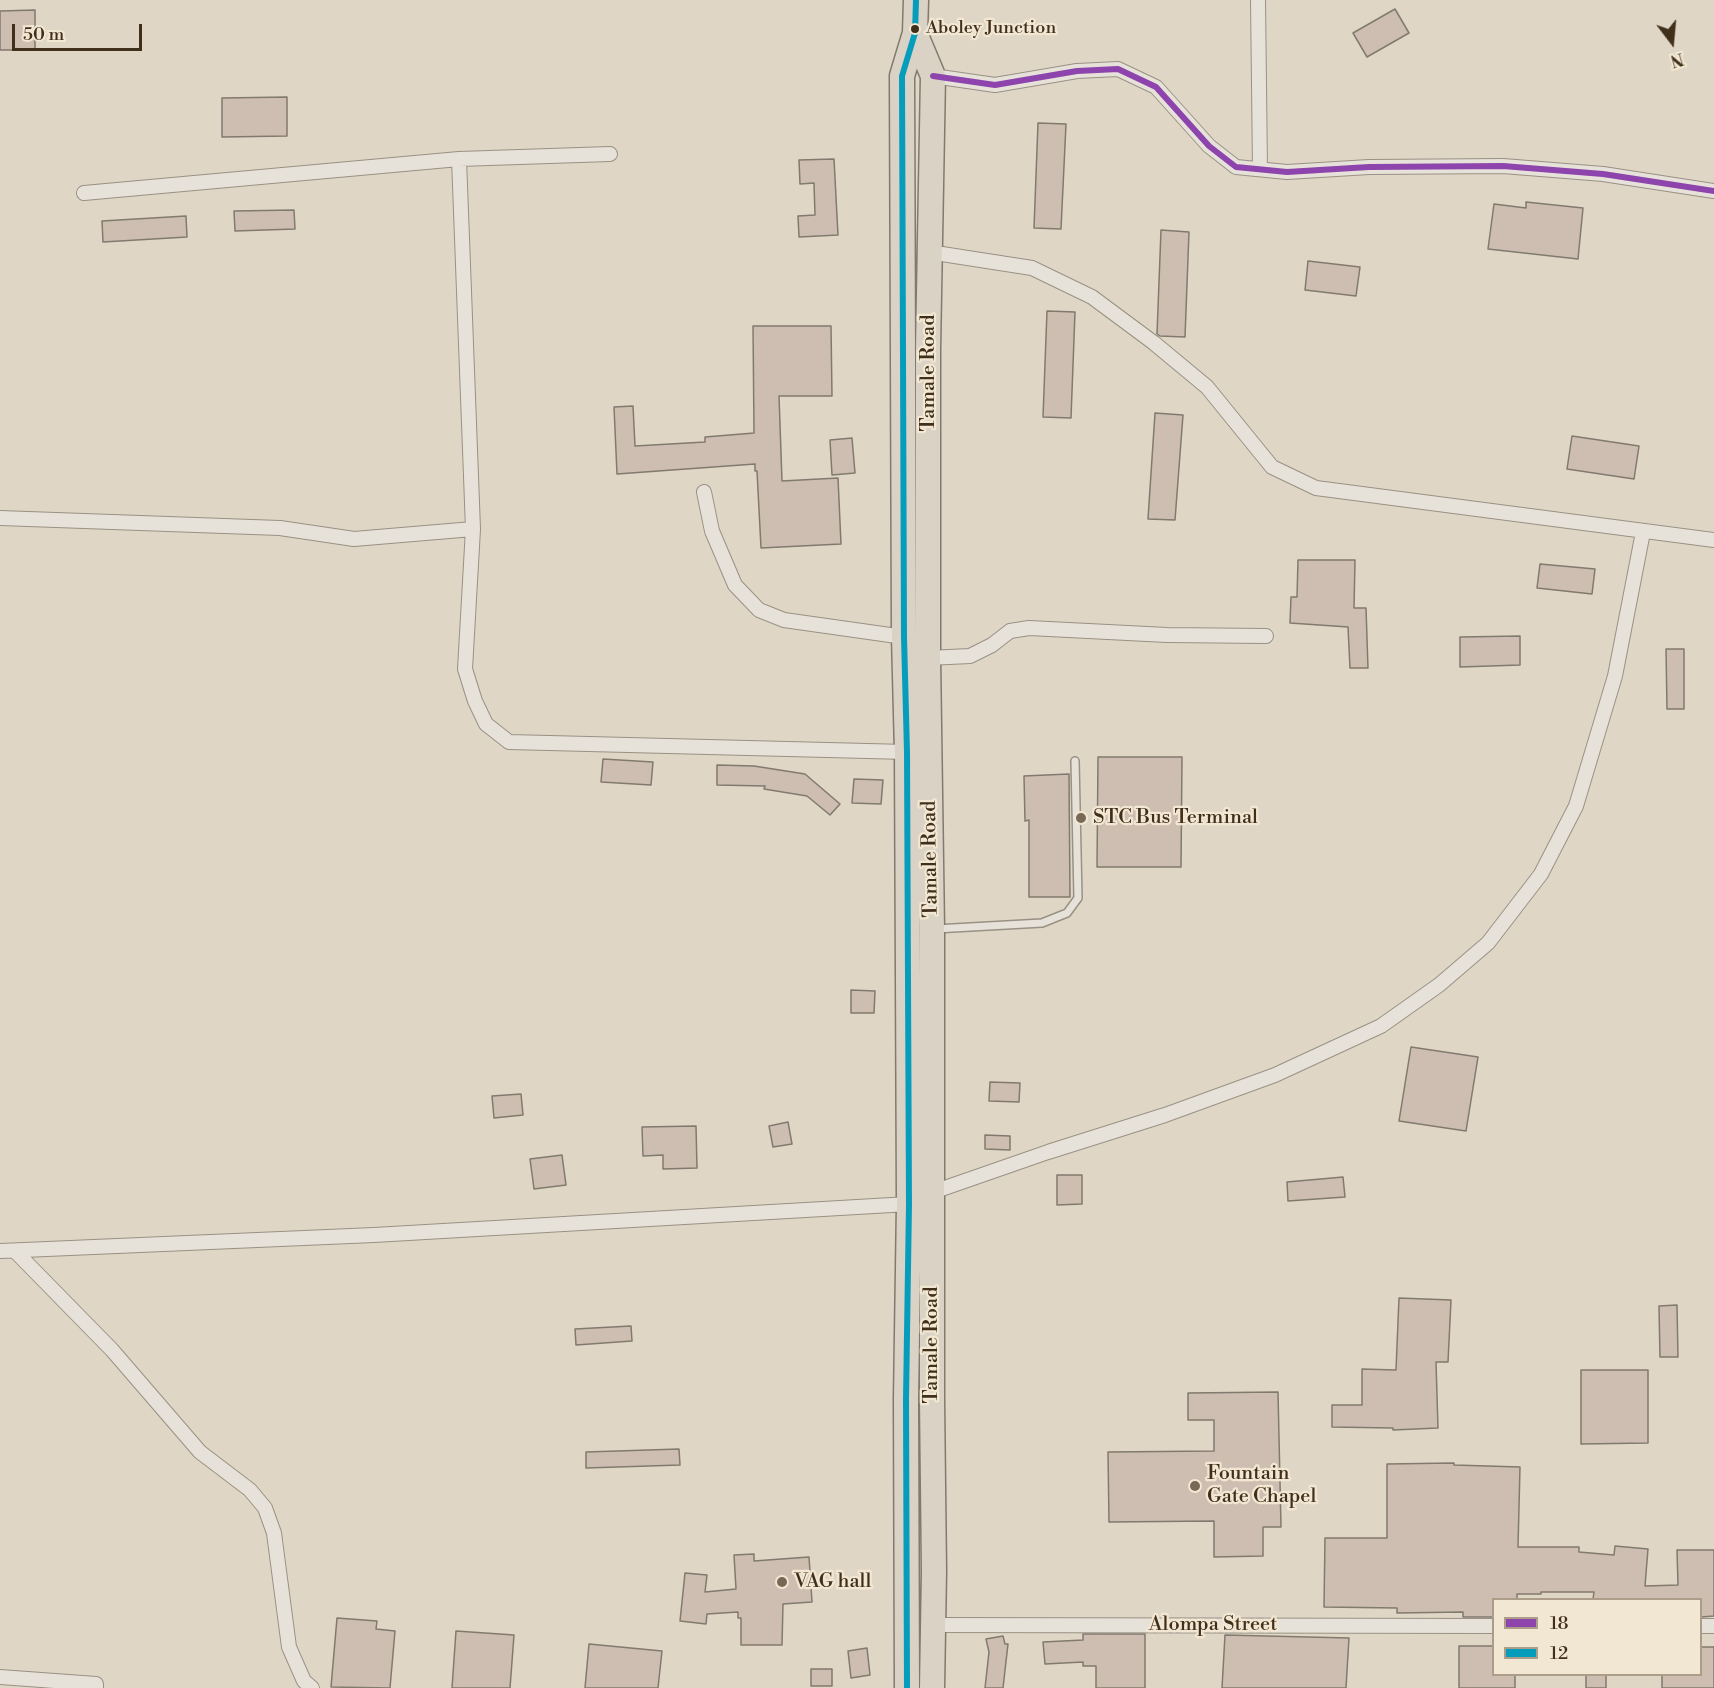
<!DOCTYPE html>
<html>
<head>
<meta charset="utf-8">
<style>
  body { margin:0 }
  #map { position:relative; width:1714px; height:1688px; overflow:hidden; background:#e0d6c5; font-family:"Libre Bodoni",serif }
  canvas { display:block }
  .legend { position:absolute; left:1492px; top:1598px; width:210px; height:78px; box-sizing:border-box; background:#f2e7d2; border:2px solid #ab9d88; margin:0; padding:8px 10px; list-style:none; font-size:18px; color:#402f1a }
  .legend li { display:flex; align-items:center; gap:12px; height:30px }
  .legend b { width:30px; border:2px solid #ab9d88 }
  .north { position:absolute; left:1642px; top:12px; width:60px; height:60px; -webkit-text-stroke:4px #f2e7d2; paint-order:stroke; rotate:164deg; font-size:16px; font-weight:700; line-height:24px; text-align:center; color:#402f1a }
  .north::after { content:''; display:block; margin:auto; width:21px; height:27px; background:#402f1a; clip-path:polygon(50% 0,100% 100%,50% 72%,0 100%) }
  .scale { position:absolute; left:12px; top:24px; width:130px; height:27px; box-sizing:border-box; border:3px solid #402f1a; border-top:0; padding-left:8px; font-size:18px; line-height:21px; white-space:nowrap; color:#402f1a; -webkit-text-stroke:4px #f2e7d2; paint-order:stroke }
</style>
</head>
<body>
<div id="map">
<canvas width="1714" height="1688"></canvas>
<ul class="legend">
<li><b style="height:8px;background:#8e44ad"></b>18</li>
<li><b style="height:8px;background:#069dbc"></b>12</li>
</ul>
<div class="north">N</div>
<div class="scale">50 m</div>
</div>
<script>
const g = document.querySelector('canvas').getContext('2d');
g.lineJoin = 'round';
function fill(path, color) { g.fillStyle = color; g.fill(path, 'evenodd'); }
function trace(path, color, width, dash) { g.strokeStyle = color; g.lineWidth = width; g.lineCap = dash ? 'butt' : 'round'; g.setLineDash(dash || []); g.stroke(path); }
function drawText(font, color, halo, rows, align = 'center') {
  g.font = font + ' "Libre Bodoni",serif'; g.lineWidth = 4.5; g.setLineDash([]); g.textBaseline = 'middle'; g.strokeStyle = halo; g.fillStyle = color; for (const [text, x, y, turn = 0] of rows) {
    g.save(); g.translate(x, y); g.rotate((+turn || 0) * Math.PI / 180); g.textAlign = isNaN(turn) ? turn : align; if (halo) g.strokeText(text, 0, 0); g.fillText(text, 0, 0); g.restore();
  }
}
const building = new Path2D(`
  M1395 9 1409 33 1367 57 1353 33Z
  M35 10V50H0V11Z
  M287 97V136L222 137V98Z
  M1038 123 1066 124 1061 229 1034 228Z
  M834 159 838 235 799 237 798 216 815 215 814 183 800 184 799 160Z
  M1526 202 1583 208 1578 259 1488 249 1494 204 1526 208Z
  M294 210 295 229 235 231 234 211Z
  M186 216 187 237 103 242 102 221Z
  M1161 230 1189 232 1185 337 1160 336 1157 334Z
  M1308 261 1360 267 1356 296 1305 290Z
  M1047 311 1075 312 1071 418 1043 417Z
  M753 326H831L832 396H779L782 481 838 478 841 544 761 548 757 471H755V464L617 474 614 407 633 406 635 446 705 442V437L754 433Z
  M1155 413 1183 415 1175 520 1148 519Z
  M1572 436 1639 446 1634 479 1567 469Z
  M852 438 855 473 832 475 830 440Z
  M1298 560H1355L1354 608H1366L1368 668H1350L1348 627 1290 623 1291 597H1297Z
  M1540 564 1595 569 1592 594 1537 588Z
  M1520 636V665L1460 667V637Z
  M1666 649H1684V709H1667Z
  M1098 757H1182L1181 867H1097Z
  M603 759 653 762 651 785 601 782Z
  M717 765 754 766 805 774 840 804 830 815 807 796 764 789 765 786 717 785Z
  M1069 774 1070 897H1029V820L1025 821 1024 776Z
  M854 779 883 780 881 804 852 803Z
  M851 990 875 991 874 1013H851Z
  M1411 1047 1478 1057 1466 1131 1399 1121Z
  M990 1082 1020 1083 1019 1102 989 1101Z
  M521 1094 523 1115 494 1118 492 1096Z
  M788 1122 792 1144 773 1147 769 1126Z
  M696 1126 697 1168 663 1169V1155L643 1156 642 1127Z
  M985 1135 1010 1136V1150L985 1149Z
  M562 1155 566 1185 534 1189 530 1159Z
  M1057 1175H1082V1204L1057 1205Z
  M1343 1177 1345 1197 1288 1201 1287 1182Z
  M1399 1298 1451 1300 1448 1362H1436L1438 1428 1393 1430V1428L1332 1427V1405H1362V1369L1396 1370Z
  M1677 1305 1678 1357H1660L1659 1306Z
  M631 1326 632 1341 576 1345 575 1329Z
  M1581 1370H1648V1443L1581 1444Z
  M1278 1392 1281 1527H1263V1556L1214 1557V1521L1109 1522 1108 1452 1214 1451V1420H1188V1393Z
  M679 1449 680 1465 586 1468V1452Z
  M1454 1463V1465L1520 1467 1518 1547H1579V1552L1614 1555 1615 1546 1648 1549 1645 1586 1678 1585 1677 1550H1714V1616L1701 1617V1599H1593L1594 1592H1541V1594H1517V1599H1494V1617H1463V1612L1397 1613V1608L1324 1607 1325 1538H1387V1464Z
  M754 1554V1561L809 1557 812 1602 783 1604 782 1645H741V1618H738V1612L707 1614 706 1624 680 1621 685 1573 707 1575 705 1592 736 1589 734 1555Z
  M337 1618 377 1621 376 1629 395 1631 390 1688 331 1687Z
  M456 1631 514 1635 510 1688H452Z
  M1083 1634H1145V1688H1096V1666H1083V1662L1045 1664 1043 1642 1083 1640Z
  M1225 1635 1349 1638 1346 1688H1222Z
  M1003 1636 1005 1644H1008L1003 1688H985L989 1652 986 1639Z
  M589 1644 662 1651 658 1688H585Z
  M1459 1646H1494V1674H1515V1688H1459Z
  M1701 1647H1714V1688H1662V1674H1701Z
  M867 1648 870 1675 851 1678 848 1651Z
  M811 1669H832V1686H811Z
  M1586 1674H1606V1688H1586Z`);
fill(building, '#cebeb2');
trace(building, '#817a6e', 1.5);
const lane = new Path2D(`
  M935 929 1042 923 1067 913 1078 898 1075 761`);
const street = new Path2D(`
  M1258 0 1260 169
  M933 76 995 85 1077 71 1118 69 1156 87 1209 146 1236 167 1287 172 1369 167 1503 166 1603 174 1714 191
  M459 159 473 529 465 669 475 701 486 724 509 742 907 752
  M84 193 459 159 610 154
  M929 252 1032 268 1092 297 1154 343 1207 387 1272 467 1316 488 1714 540
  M704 492 712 531 735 585 759 610 784 620 904 637
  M0 518 280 528 354 539 473 529
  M928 658 970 656 992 645 1010 631 1029 628 1167 635 1266 636
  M933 1192 1048 1152 1165 1115 1275 1075 1381 1026 1439 985 1488 943 1541 874 1576 806 1615 676 1643 532
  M0 1251 374 1235 909 1204
  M15 1251 112 1350 200 1452 250 1490 265 1508 274 1533 289 1647 304 1681 312 1688
  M932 1625 1494 1626
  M1700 1626H1714
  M0 1677 96 1684V1688`);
const highway = new Path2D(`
  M915 33 933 76 928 349V658L932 929V1399L934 1571 932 1688
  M907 1688 906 1399 909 1204 907 752 904 637 902 76 915 33 916 0`);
trace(lane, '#989184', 10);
trace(street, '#989184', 16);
trace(highway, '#817a6e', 27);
trace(lane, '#e7e2d9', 7);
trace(street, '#e7e2d9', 14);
trace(highway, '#dad2c4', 24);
trace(new Path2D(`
  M933 76 995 85 1077 71 1118 69 1156 87 1209 146 1236 167 1287 172 1369 167 1503 166 1603 174 1714 191`), '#8e44ad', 6);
trace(new Path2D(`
  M907 1688 906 1399 909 1204 907 752 904 637 902 76 915 33 916 0`), '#069dbc', 6);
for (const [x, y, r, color] of [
  [915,29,5,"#402f1a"],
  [1081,818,6,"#786956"],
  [1195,1486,6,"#786956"],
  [782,1582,6,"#786956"]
]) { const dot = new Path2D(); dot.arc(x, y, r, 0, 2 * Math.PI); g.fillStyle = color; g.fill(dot); trace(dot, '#f2e7d2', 2); }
drawText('18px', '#402f1a', '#f2e7d2', [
  ["Aboley Junction",926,29]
], 'left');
drawText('20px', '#402f1a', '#f2e7d2', [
  ["Tamale Road",929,373,-90],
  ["Tamale Road",931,859,-91],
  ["Tamale Road",932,1345,-90],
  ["Alompa Street",1213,1625]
]);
drawText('20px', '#402f1a', '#f2e7d2', [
  ["STC Bus Terminal",1093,818],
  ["Fountain",1207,1474],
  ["Gate Chapel",1207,1497],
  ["VAG hall",794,1582]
], 'left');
</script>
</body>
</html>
